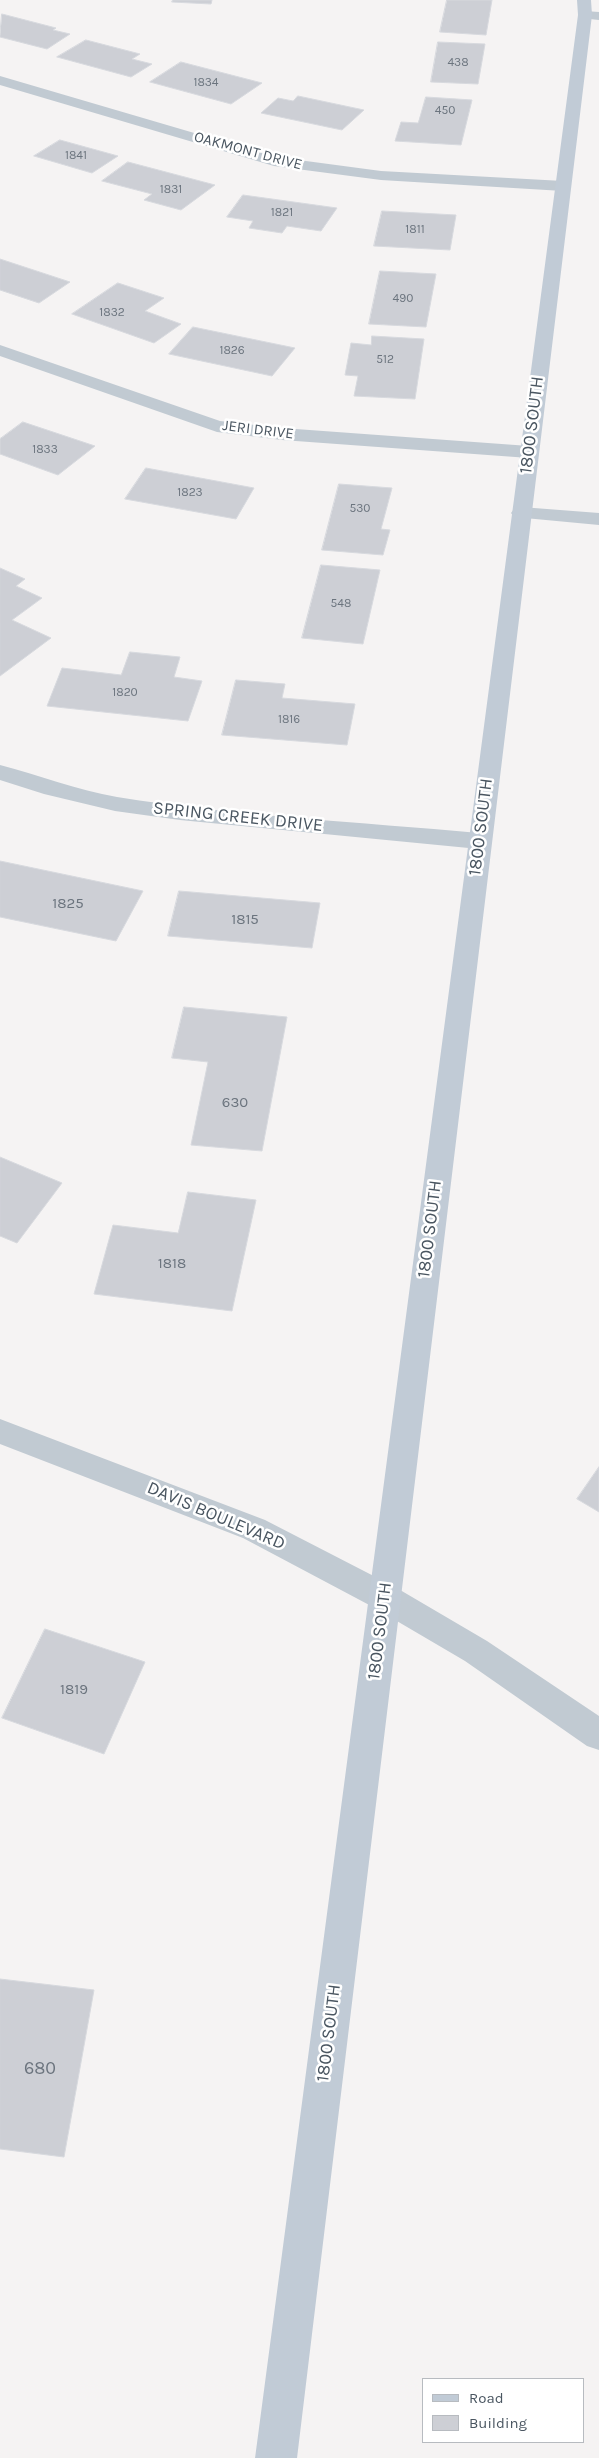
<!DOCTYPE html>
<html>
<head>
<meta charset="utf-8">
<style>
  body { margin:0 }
  #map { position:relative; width:599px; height:2458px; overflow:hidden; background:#f5f3f3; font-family:Karla,sans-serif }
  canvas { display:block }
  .legend { position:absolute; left:422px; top:2378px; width:162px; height:65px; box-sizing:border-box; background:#fff; border:1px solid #b7bbc0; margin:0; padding:6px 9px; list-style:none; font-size:15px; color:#4a5661 }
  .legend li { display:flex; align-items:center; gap:10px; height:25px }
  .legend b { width:25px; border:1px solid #b7bbc0 }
</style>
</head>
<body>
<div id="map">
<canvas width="599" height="2458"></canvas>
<ul class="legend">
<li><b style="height:6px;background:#c1cbd6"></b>Road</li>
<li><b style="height:14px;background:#cdcfd5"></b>Building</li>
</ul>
</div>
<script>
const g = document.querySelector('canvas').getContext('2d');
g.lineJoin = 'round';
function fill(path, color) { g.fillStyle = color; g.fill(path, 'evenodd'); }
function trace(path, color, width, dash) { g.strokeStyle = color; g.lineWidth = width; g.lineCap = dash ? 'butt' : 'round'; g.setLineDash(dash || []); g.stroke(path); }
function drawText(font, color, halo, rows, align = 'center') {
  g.font = font + ' Karla,sans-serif'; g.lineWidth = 5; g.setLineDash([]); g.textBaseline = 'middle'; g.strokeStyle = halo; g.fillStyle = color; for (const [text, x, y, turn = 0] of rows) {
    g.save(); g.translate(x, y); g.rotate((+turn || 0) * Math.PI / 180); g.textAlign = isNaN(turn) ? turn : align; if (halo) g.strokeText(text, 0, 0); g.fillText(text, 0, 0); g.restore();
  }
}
const building = new Path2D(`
  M173 0H212L211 4 172 2Z
  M447 0H492L486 35 440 32Z
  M2 14 56 28 53 30 70 34 47 49 0 37Z
  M86 40 140 54 132 59 152 64 131 77 57 57Z
  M438 42 485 44 478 84 431 82Z
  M181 62 262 83 231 104 150 82Z
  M298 96 364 110 342 130 261 113 278 98 293 101Z
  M426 97 472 100 461 145 395 141 401 122 418 123Z
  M60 140 118 156 92 173 34 156Z
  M128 162 215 185 181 210 144 200 152 194 102 181Z
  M243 195 337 208 321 231 287 226 282 233 249 228 253 221 227 217Z
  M382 211 456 215 450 250 374 246Z
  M0 259 70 282 39 303 0 290Z
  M380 271 436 274 426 327 369 324Z
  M118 283 164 298 145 311 181 324 154 343 72 314Z
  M193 327 295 348 272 376 169 354Z
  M372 336 424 339 415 399 354 396 358 376 345 375 351 343 371 345Z
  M23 422 95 446 58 475 0 454V439Z
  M146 468 254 488 236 519 125 499Z
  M339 484 392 488 381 529 390 530 383 555 322 550Z
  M321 565 380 570 363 644 302 638Z
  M0 568 25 579 16 586 42 598 12 620 51 638 0 676Z
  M130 652 180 657 174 677 202 681 188 721 47 706 62 668 121 675Z
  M236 680 285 684 282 698 355 704 347 745 222 735Z
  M0 861 143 891 116 941 0 917Z
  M179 891 320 903 312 948 168 936Z
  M184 1007 287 1017 262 1151 191 1145 208 1062 172 1058Z
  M0 1157 62 1183 17 1243 0 1236Z
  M188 1192 256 1200 232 1311 94 1294 113 1225 178 1233Z
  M599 1467V1512L577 1499Z
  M45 1629 145 1662 104 1754 2 1718Z
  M0 1979 94 1990 64 2157 0 2149Z`);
fill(building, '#cdcfd5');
trace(building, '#d7d9de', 1);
fill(new Path2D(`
  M585 11 599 12V20L580 18 578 15Z
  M0 76 276 157 381 171 563 181 571 186 563 191 381 180 274 166 0 85Z
  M0 345 220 421 282 428 529 446 536 448 538 452 536 456 529 458 282 440 217 432 0 356Z
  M521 507 599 513V525L514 517 511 513 514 509Z
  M0 765C39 775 77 790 117 797 236 816 359 822 479 833L487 836 491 841 487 846 479 849 180 820 115 811 44 794 0 780Z`), '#c1cad2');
fill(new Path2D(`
  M0 1419 265 1520 395 1587 487 1641 599 1716V1750L587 1746 465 1661 373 1607 243 1538 0 1444Z`), '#c1cad2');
fill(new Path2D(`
  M577 0H591L592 15 297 2458H255L578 15Z`), '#c1cbd6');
drawText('12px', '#6b747e', null, [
  ["438",458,63],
  ["1834",206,83],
  ["450",445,111],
  ["1841",76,156],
  ["1831",171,190],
  ["1821",282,213],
  ["1811",415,230],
  ["490",403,299],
  ["1832",112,313],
  ["1826",232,351],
  ["512",385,360],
  ["1833",45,450],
  ["1823",190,493],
  ["530",360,509],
  ["548",341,604],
  ["1820",125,693],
  ["1816",289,720]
]);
drawText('15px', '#4a5661', '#fff', [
  ["OAKMONT DRIVE",248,151,15],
  ["JERI DRIVE",258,430,7]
]);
drawText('15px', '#6b747e', null, [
  ["1825",68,904],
  ["1815",245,920],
  ["630",235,1103],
  ["1818",172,1264],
  ["1819",74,1690]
]);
drawText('18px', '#4a5661', '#fff', [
  ["1800 SOUTH",532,425,-83],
  ["SPRING CREEK DRIVE",238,817,6],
  ["1800 SOUTH",481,827,-83],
  ["1800 SOUTH",430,1229,-83],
  ["DAVIS BOULEVARD",216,1516,23],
  ["1800 SOUTH",380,1631,-83],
  ["1800 SOUTH",329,2033,-83]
]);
drawText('18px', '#6b747e', null, [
  ["680",40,2069]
]);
</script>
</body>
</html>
